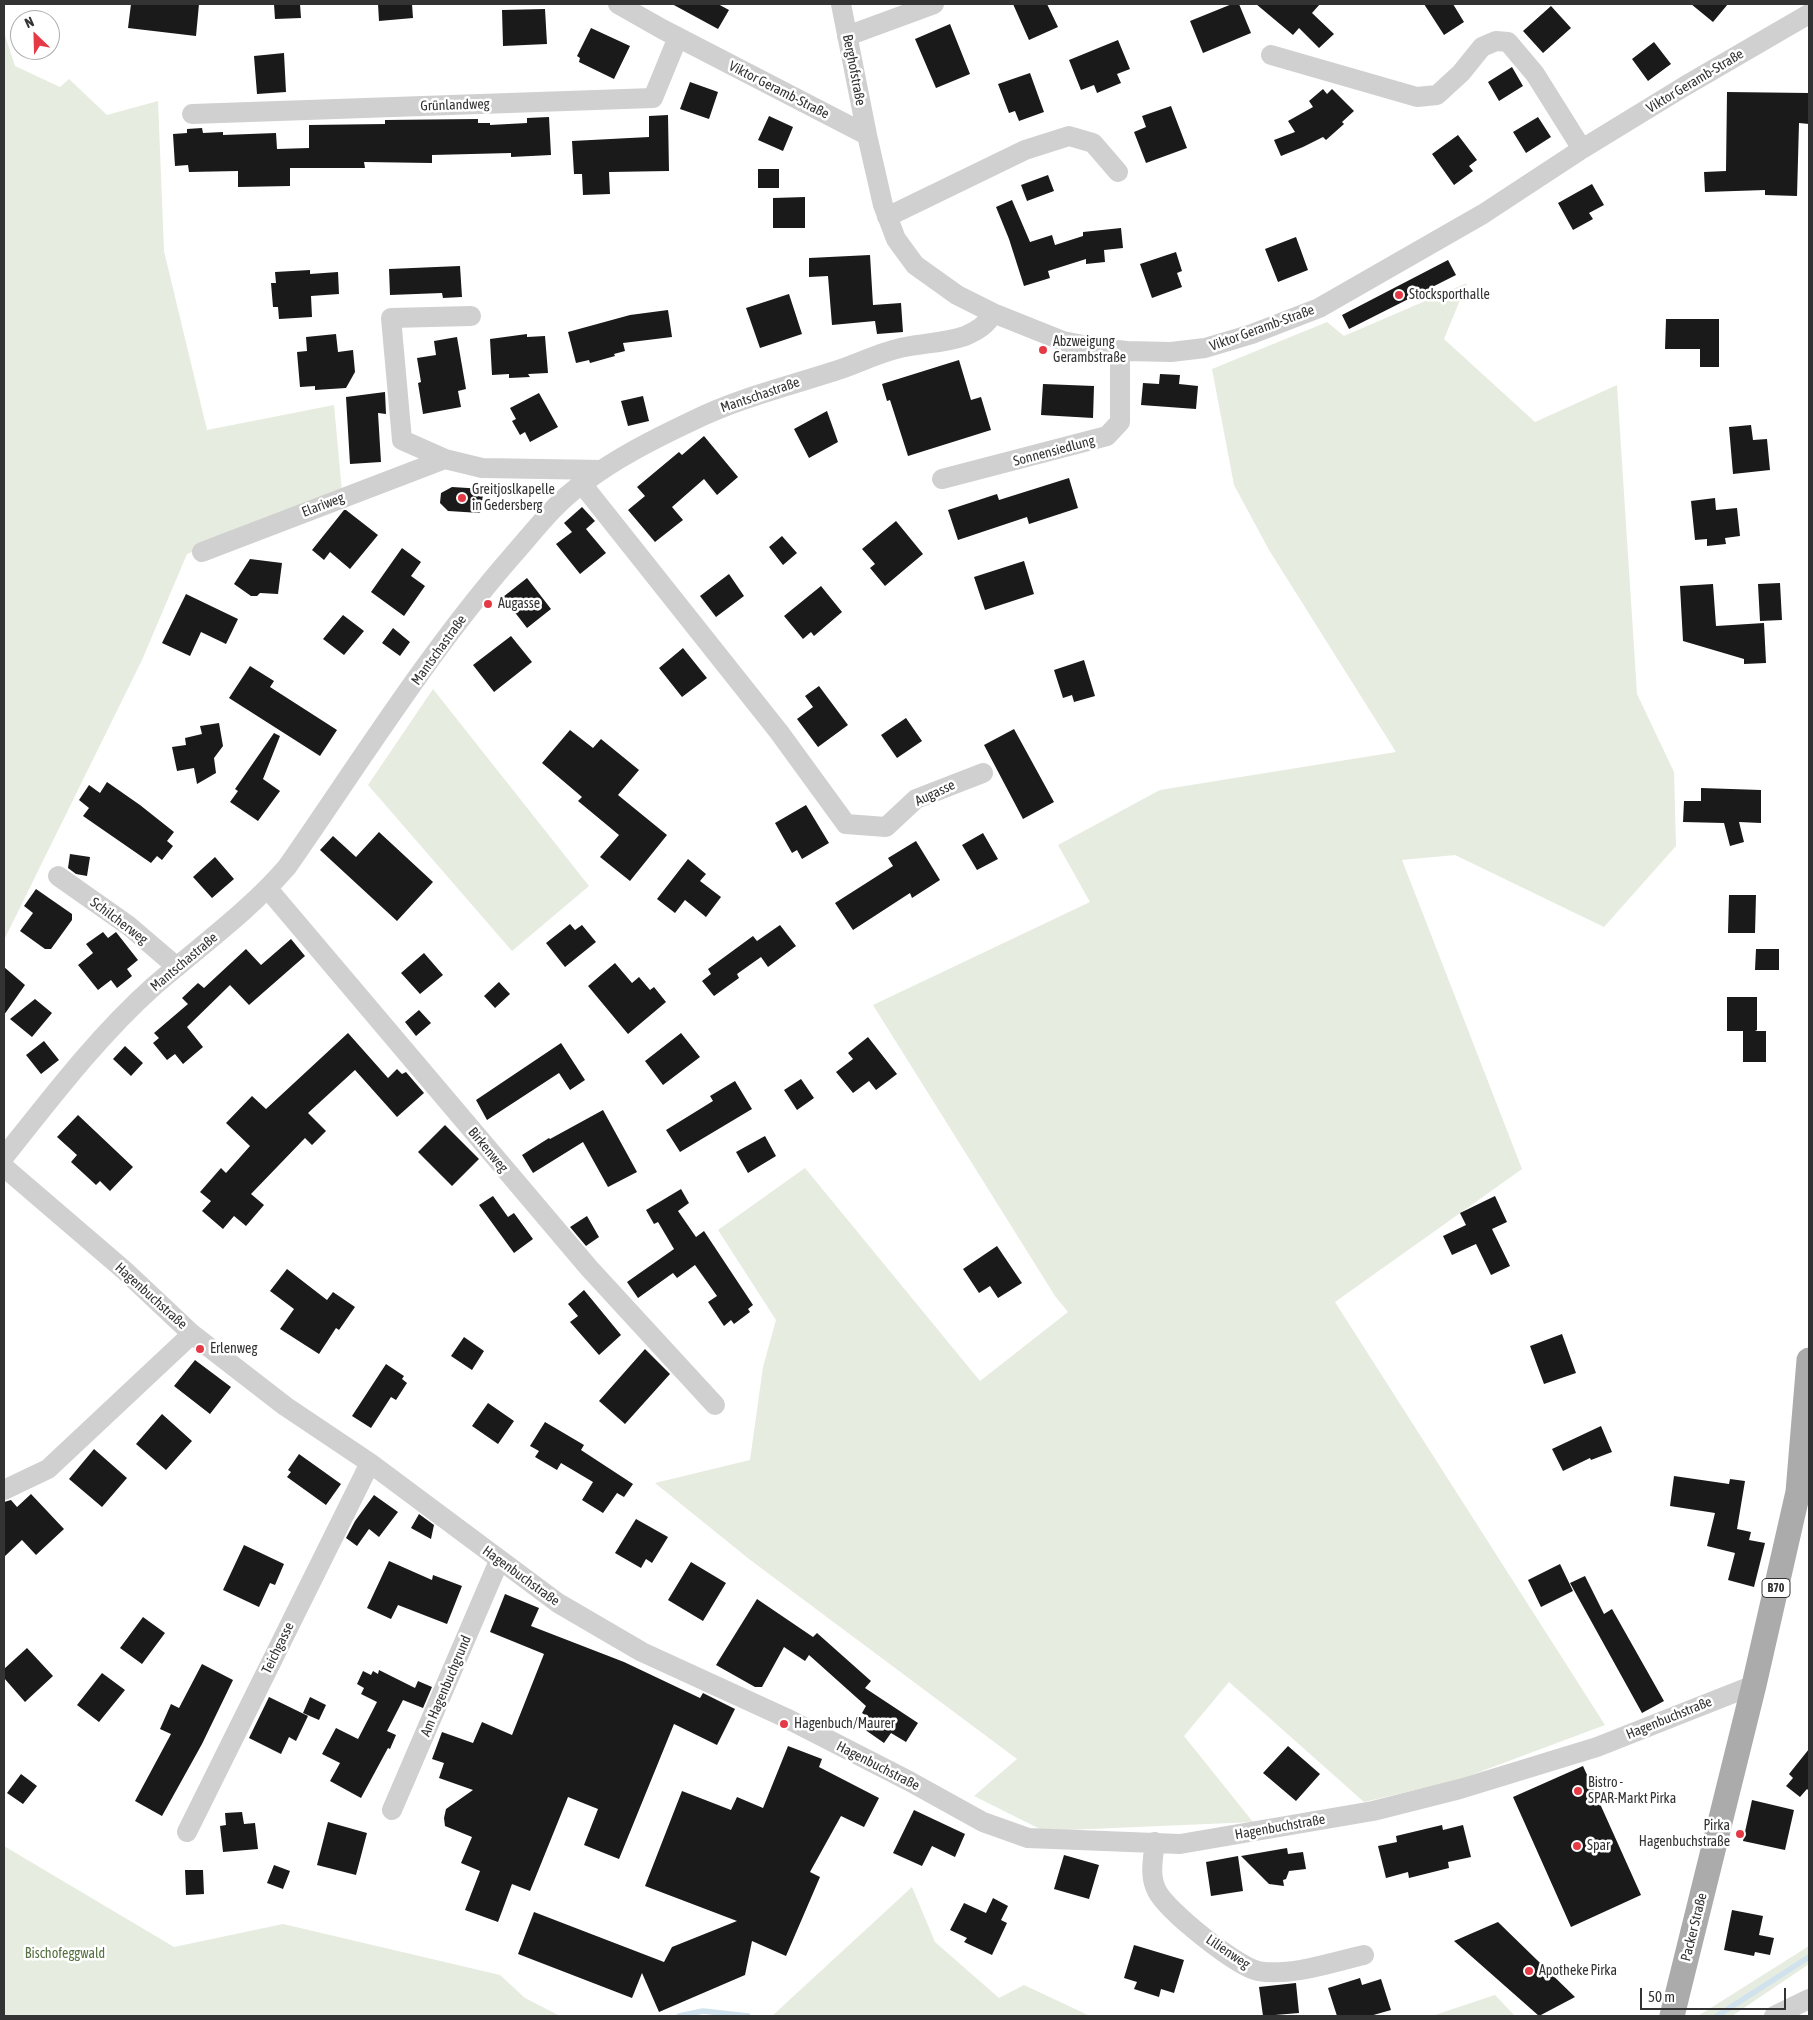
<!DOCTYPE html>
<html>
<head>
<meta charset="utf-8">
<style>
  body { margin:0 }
  #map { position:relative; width:1813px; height:2020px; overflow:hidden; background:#fff; font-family:"Asap Condensed",sans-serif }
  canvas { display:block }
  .frame { position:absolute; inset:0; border:5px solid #333; pointer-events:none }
  .north { position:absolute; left:10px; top:10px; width:50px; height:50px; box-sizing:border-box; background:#fff; border:1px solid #adadad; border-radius:50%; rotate:336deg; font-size:14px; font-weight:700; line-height:20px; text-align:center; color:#333 }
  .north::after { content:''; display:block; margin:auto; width:18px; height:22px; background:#e63946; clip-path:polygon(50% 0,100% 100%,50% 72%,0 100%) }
  .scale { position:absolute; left:1640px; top:1988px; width:146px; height:22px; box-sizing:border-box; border:2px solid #333; border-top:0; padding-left:6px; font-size:15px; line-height:18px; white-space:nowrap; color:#333; -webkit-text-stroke:4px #fff; paint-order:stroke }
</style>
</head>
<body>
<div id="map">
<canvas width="1813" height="2020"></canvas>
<div class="frame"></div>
<div class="north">N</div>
<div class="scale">50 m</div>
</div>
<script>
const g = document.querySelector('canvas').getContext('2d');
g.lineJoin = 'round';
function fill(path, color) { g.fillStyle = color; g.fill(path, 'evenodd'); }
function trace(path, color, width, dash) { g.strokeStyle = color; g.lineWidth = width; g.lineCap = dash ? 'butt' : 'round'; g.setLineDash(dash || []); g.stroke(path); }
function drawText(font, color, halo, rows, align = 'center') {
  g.font = font + ' "Asap Condensed",sans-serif'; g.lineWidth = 5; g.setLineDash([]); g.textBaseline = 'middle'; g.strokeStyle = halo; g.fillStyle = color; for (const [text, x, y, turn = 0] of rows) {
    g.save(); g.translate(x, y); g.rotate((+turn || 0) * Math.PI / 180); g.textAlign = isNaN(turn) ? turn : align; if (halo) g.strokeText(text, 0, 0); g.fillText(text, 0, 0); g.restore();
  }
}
fill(new Path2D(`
  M4 32 15 66 60 87 69 79 107 115 158 101 164 251 207 430 334 405 342 492 187 554 142 660 4 940Z
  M1467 283 1444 339 1535 422 1617 385 1637 694 1674 772 1676 846 1604 927 1455 855 1402 860 1522 1169 1335 1302 1605 1725 1458 1780 1364 1802 1229 1682 1184 1736 1253 1822 1044 1831 974 1796 1017 1759 749 1559 655 1483 750 1460 763 1367 776 1320 718 1230 805 1168 980 1381 1068 1312 1055 1296 873 1005 1090 902 1058 845 1160 790 1396 752 1269 550 1234 485 1212 369 1327 322 1344 336Z
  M433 689 589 886 512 951 368 785Z
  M4 1846 174 1947 283 1924 500 1975 525 1998 560 2016H4Z
  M912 1887 935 1942 999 1998 1024 1985 1090 2016H772Z
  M1809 1946V1964L1732 2016H1698Z
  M1495 1995 1515 2016H1432Z`), '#e6ecdf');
trace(new Path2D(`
  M679 2016 703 2011 748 2016
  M1717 2016 1809 1957`), '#cfe2ee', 5.5);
fill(new Path2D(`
  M131 4H199L196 36 128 28Z
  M274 4H300L301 18 275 19Z
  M378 4H412L413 18 379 21Z
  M672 4H718L729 10 718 29Z
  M1013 4H1047L1058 27 1029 40Z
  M1232 4H1239L1251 33 1203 53 1190 21Z
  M1256 4H1320L1312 13 1334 34 1319 48 1299 28 1293 35Z
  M1424 4H1453L1464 22 1444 35Z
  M1691 4H1728L1713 22Z
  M1551 6 1571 28 1543 53 1523 31Z
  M545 9 547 44 503 46 502 10Z
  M950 24 970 74 936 88 915 39Z
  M591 28 630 46 614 79 579 62 580 58 577 56Z
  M1118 40 1130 69 1117 74 1121 83 1097 93 1094 85 1081 90 1069 60Z
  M1654 42 1671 64 1648 81 1632 59Z
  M284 53 286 92 257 94 254 56Z
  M1512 67 1523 86 1499 101 1488 82Z
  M1030 73 1044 112 1019 121 1015 111 1009 113 998 84Z
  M690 82 718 92 709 119 680 109Z
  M1323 89 1327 94 1332 89 1354 111 1342 122 1344 124 1326 140 1323 137 1303 147 1281 156 1274 140 1295 132 1288 121 1313 107 1309 101Z
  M1727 92 1809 93V124L1799 123 1797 196 1765 195V190L1705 192 1704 172 1726 171Z
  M1171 106 1187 148 1146 163 1134 132 1146 127 1142 116Z
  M668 115 669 171 609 172 610 194 583 195 582 174H574L572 141 649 137V116Z
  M769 116 793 127 783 151 758 140Z
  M549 117 551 155 511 157V153L432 155V163L364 162 365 168H290V186L238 187V171L189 172 188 165 175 166 173 134 187 133V129L202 128 203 133 223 132V135L276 133 277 149 309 148V125L385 124V120L478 119V123H490V125L527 123V118Z
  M1538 117 1551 137 1526 153 1513 132Z
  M1458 135 1477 160 1469 166 1473 171 1454 185 1432 154Z
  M758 169H779V188H758Z
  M1048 175 1054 191 1027 201 1021 185Z
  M1592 184 1604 205 1589 213 1593 219 1573 230 1558 203Z
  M805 197V228H773V198Z
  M1012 200 1030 242 1052 235 1055 245 1083 236V232L1121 228 1123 248 1104 250 1105 262 1086 264V259L1048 271 1050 278 1024 286 1009 239 996 207Z
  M1296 237 1308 270 1278 282 1265 249Z
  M1176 252 1182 271 1177 273 1182 287 1152 298 1140 264Z
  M870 255 873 305 901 303 903 332 877 334 875 321 832 325 828 276 809 277V258Z
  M1448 260 1456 275 1349 329 1342 315Z
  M460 266 462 297 443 298 442 293 390 295 389 269Z
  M310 270V274L338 272 339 294 311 296 312 317 279 319 278 307H273L271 283H276L275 272Z
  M789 294 802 334 760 348 746 308Z
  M668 310 672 337 623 343 625 351 614 354 615 356 590 363 589 360 576 363 568 332 630 315Z
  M1666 319H1719V367H1700V349H1665Z
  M336 334 338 352 353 350 355 372 346 388 315 390V386L300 387 297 352 307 351 306 337Z
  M527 334V337L545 336 548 373 528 374 530 377 509 378V374L492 375 490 339Z
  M457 337 466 389 458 391 461 407 423 414 418 383 421 382 417 358 436 355 434 341Z
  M959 360 971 400 981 397 991 430 908 456 890 400 887 401 882 384Z
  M1160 374 1180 375 1179 384 1198 386 1196 409 1141 405 1143 383 1159 384Z
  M1043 384 1094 386 1093 418 1041 415Z
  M385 392 386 414 378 413 381 462 350 464 346 397Z
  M539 393 558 427 530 442 525 432 520 435 512 421 516 419 510 408Z
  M643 396 649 421 628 426 621 401Z
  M827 411 838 442 809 458 794 429Z
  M1751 425 1753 440 1767 439 1770 470 1733 474 1729 427Z
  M704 436 738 477 717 495 704 479 672 507 683 520 655 542 628 510 645 496 637 487 679 452 682 455Z
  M1069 478 1078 508 1029 524 1027 517 958 540 948 510 997 494 999 500Z
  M452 487 484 489 480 513 448 511 440 503 441 493Z
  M1715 498 1716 510 1737 508 1740 536 1725 538 1726 544 1707 546V539L1695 540 1691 501Z
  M582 507 595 521 586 529 606 553 580 574 556 544 572 532 564 523Z
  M344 510H346L378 535 350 569 330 552 324 560 312 550Z
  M896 521 923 554 885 586 870 568 875 564 862 549Z
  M782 536 797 553 783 565 769 547Z
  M402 548 421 562 411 576 425 586 404 616 371 592Z
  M250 559 282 563 278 594 260 593 257 596H251L234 584Z
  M1024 561 1034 594 985 610 974 577Z
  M729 574 744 596 716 617 700 596Z
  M527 578 551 609 527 628 503 597Z
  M1780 583 1782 620 1760 621 1758 584Z
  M1713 584 1716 626 1764 623 1766 663 1744 664V659L1683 641 1680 586Z
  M821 586 842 612 814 636 811 632 803 639 784 616Z
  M186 594 238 619 226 644 201 632 190 656 162 643Z
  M343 615 364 631 344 655 323 639Z
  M393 628 410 642 400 656 382 643Z
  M511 636 532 662 494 692 473 665Z
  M683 648 707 678 682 697 659 668Z
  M1084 660 1095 696 1074 702 1072 695 1063 698 1054 670Z
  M250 666 274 681 270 687 337 730 320 756 229 698Z
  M819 686 848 725 818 747 797 719 813 707 805 696Z
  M906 718 922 741 897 758 881 735Z
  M219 723 223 746 214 758 216 773 197 784 194 768 177 771 172 747 186 745 185 738 202 734 200 726Z
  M1014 729 1054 802 1023 819 984 745Z
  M570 730 593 748 601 739 639 770 618 795 667 835 630 881 600 857 619 835 578 801 582 797 542 763Z
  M274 733 280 736 263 779 280 791 258 821 230 802 238 791 235 789Z
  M107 782 140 805 174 832 167 841 173 846 162 860 157 856 151 863 83 816 89 808 79 800 89 785 100 793Z
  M1701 788 1761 790V823L1739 822 1744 842 1730 846 1724 823 1683 822 1684 801H1701Z
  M806 805 829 843 802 859 797 850 792 853 775 823Z
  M379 832 433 882 397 921 320 850 333 836 356 857Z
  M983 833 998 859 977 870 962 845Z
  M916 841 940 880 912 898 910 893 853 930 835 903 893 866 888 858Z
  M70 854 90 857 87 876 76 874 68 868Z
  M215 857 234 879 212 898 193 877Z
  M688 859 706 874 700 881 721 897 706 917 685 900 675 913 657 899Z
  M36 889 72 914V920L51 949H45L20 931 33 913 24 906Z
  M1729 895H1756L1755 933H1728Z
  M570 924 575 930 582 925 596 942 565 967 546 943Z
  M780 925 796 946 768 967 761 957 737 974 739 978 714 996 702 981 711 974 708 969 753 936 757 941Z
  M103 932 108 938 116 932 138 960 127 969 132 976 117 988 111 980 98 990 78 965 93 953 86 944Z
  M291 939 305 956 249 1005 230 985 187 1027 203 1047 183 1064 175 1054 167 1060 153 1043 159 1038 154 1033 188 1004 182 998 198 983 204 988 246 949 261 965Z
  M1756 949H1779V970H1755Z
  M424 953 443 975 420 994 401 973Z
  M615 963 632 983 639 977 650 990 654 987 666 1002 628 1034 588 986Z
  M4 967 25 985 4 1015Z
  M499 982 510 994 495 1008 484 996Z
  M1727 997H1757V1030L1755 1031H1766V1062H1743V1031H1727Z
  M35 999 52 1013 32 1037 10 1019Z
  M419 1010 431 1023 416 1036 405 1022Z
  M348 1033 388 1078 397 1069 402 1074 406 1072 424 1093 397 1117 355 1070 308 1113 326 1131 312 1145 305 1138 251 1194 264 1205 246 1226 234 1216 223 1229 202 1211 211 1201 200 1192 221 1168 226 1173 250 1146 226 1123 252 1096 266 1109Z
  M681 1033 700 1057 663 1085 645 1061Z
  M868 1037 897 1074 876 1090 869 1081 853 1093 836 1072 853 1059 848 1053Z
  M44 1041 59 1060 41 1074 26 1055Z
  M561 1043 585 1080 570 1090 559 1073 487 1120 476 1100Z
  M125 1046 143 1063 131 1076 113 1059Z
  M801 1079 814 1098 797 1110 784 1090Z
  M735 1081 752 1109 680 1152 666 1130 713 1101 710 1096Z
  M603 1110 637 1172 608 1187 583 1142 533 1173 522 1155 549 1138 550 1139Z
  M78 1115 133 1167 110 1191 100 1181 96 1185 71 1162 77 1155 57 1137Z
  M445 1125 479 1159 452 1186 418 1152Z
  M765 1136 776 1156 748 1173 736 1152Z
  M681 1189 689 1203 678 1211 696 1237 704 1231 753 1305 748 1309 750 1312 734 1324 731 1320 724 1326 708 1302 717 1296 695 1265 677 1278 673 1273 638 1298 627 1282 674 1249 658 1222 654 1224 646 1210Z
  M493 1196 508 1217 514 1213 533 1239 514 1253 479 1205Z
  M1495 1196 1507 1222 1492 1229 1510 1266 1491 1275 1476 1244 1452 1255 1443 1236 1466 1225 1460 1213Z
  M587 1216 599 1237 586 1246 570 1227Z
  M997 1246 1022 1283 998 1298 990 1286 979 1293 963 1269Z
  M287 1269 327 1300 333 1292 355 1307 339 1330 336 1328 319 1354 280 1329 294 1309 270 1291Z
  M584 1290 621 1335 599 1355 570 1322 578 1316 568 1304Z
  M1562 1334 1576 1373 1544 1384 1530 1346Z
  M464 1337 484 1351 472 1370 451 1356Z
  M645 1349 670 1374 625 1424 599 1401Z
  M195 1360 231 1387 210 1414 174 1386Z
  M386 1364 404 1376 402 1379 407 1383 396 1400 391 1397 371 1428 352 1416Z
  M488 1403 514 1421 498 1444 472 1426Z
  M162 1414 192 1441 166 1470 136 1444Z
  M545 1422 584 1445 581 1450 633 1484 624 1497 617 1493 603 1513 582 1500 593 1482 561 1463 557 1470 535 1457 539 1451 530 1446Z
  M1601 1426 1612 1452 1591 1460 1590 1458 1563 1471 1552 1449Z
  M94 1449 127 1478 102 1507 69 1479Z
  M299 1454 341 1484 326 1505 287 1477 291 1472 288 1470Z
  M1674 1476 1729 1484 1730 1479 1745 1481 1737 1529 1751 1532 1749 1540 1765 1543 1754 1587 1728 1580 1735 1553 1707 1546 1715 1513 1670 1506Z
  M31 1494 64 1529 36 1555 22 1540 4 1557V1502L11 1500 17 1507Z
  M374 1495 398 1512 379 1537 369 1529 357 1546 346 1538 355 1521Z
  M419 1514 434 1525 431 1539 411 1528Z
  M636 1519 668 1537 652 1563 646 1559 641 1568 615 1553Z
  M244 1545 284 1564 275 1585 270 1583 259 1607 223 1590Z
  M389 1561 432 1580 433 1575 462 1586 447 1624 398 1605 391 1619 367 1608Z
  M691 1562 726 1583 703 1621 668 1600Z
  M1560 1564 1573 1591 1541 1607 1528 1580Z
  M1585 1576 1604 1614 1612 1609 1664 1701 1642 1713 1570 1583Z
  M505 1594 539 1608 531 1626 624 1662 700 1698 703 1693 735 1709 717 1745 674 1724 619 1859 584 1845 598 1809 568 1797 530 1891 512 1884 498 1922 465 1910 480 1871 461 1863 472 1837 445 1826 444 1818 446 1809 473 1790 439 1778 444 1763 432 1759 442 1732 473 1743 482 1722 512 1735 544 1654 490 1632Z
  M757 1599 813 1637 817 1633 871 1681 865 1688 918 1723 906 1742 891 1733 884 1743 864 1729 871 1719 862 1713 866 1706 809 1655 805 1661 784 1647 762 1687H755L716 1665Z
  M143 1617 165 1633 142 1664 120 1648Z
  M27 1648 53 1676 25 1702 4 1678V1669Z
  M202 1664 233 1680 202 1744 162 1816 135 1801 171 1734 160 1729 171 1704 179 1708Z
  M379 1670 415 1688 418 1681 432 1687 423 1708 403 1700 387 1731 396 1735 390 1749 388 1748 361 1798 330 1781 340 1763 322 1754 336 1728 358 1739 377 1702 361 1694 364 1688 357 1684 363 1671 371 1675 373 1671 378 1674Z
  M102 1673 125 1690 99 1722 77 1705Z
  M269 1697 308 1716 296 1741 289 1737 281 1754 249 1738Z
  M310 1697 326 1705 319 1720 303 1713Z
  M788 1746 822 1759 819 1767 879 1798 864 1827 841 1816 810 1872 820 1877 786 1956 752 1941 745 1975 659 2012 642 1973 632 1998 518 1954 534 1912 664 1962 672 1947 737 1921 645 1886 682 1791 731 1810 737 1797 763 1808Z
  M1288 1746 1320 1774 1296 1801 1263 1773Z
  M1809 1749V1791L1807 1789 1800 1797 1786 1786 1793 1778 1789 1774Z
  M1583 1766 1641 1895 1571 1927 1513 1797Z
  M21 1774 37 1786 23 1804 7 1793Z
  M1752 1800 1794 1810 1785 1850 1743 1841Z
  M914 1810 965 1834 955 1857 932 1846 922 1866 893 1853Z
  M242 1812 244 1824 255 1823 258 1849 223 1852 220 1826 226 1825 225 1813Z
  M328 1822 367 1833 356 1875 317 1865Z
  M1442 1825 1443 1830 1463 1825 1471 1857 1448 1862 1449 1868 1409 1878 1408 1872 1386 1878 1378 1846 1397 1842 1396 1836Z
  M1287 1848 1288 1854 1303 1852 1306 1869 1289 1871 1286 1879 1283 1880 1284 1886 1269 1884 1241 1856Z
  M1064 1855 1099 1865 1089 1899 1054 1889Z
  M1238 1856 1243 1891 1211 1896 1206 1862Z
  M274 1865 290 1871 283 1889 267 1883Z
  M185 1870H203L204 1894 186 1895Z
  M993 1898 1008 1906 1001 1920 1007 1923 992 1955 964 1942 967 1938 950 1930 964 1903 986 1913Z
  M1732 1910 1763 1916 1759 1935 1774 1938 1770 1955 1755 1952 1754 1956 1724 1950Z
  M1498 1922 1575 1997 1539 2016 1454 1941Z
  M1134 1945 1184 1960 1174 1993 1161 1989 1159 1997 1134 1989 1137 1982 1124 1978Z
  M1360 1978 1362 1985 1381 1979 1391 2010 1370 2016H1337L1328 1988Z
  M1296 1983 1299 2013 1263 2016 1259 1987Z`), '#1a1a1a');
trace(new Path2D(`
  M618 4 662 29 867 135
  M841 4 867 135 883 205 896 239 915 265 957 295 993 313 1063 341 1098 348 1127 351 1171 352 1205 348 1252 334 1319 308 1483 214 1582 149 1685 86 1809 14
  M847 36 934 4
  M1271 55 1417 97 1437 95 1461 73 1482 47 1496 41 1508 42 1535 74 1582 149
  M192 114 653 98 678 37
  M887 217 1025 150 1069 136 1093 143 1118 172
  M471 316 391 318 402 440 445 459 482 468 602 470
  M942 479 1107 436 1120 422V351
  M582 484 779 732 846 824 886 827 916 799 983 773
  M202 552 445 459
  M58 876 129 926 177 967
  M268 889 589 1268 715 1405
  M4 1157C51 1098 98 1036 154 986 199 947 248 912 287 867 360 762 429 651 513 555 535 530 555 503 582 484 616 458 654 439 692 421 738 398 789 386 838 370 860 363 882 351 905 347 925 343 945 343 965 336 977 331 987 325 993 313
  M4 1167 124 1270 192 1334 285 1406 370 1463 558 1603 642 1652 786 1718 909 1781 983 1822 1028 1838 1180 1844 1373 1811 1460 1789 1597 1747 1754 1685
  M4 1490 48 1469 192 1334
  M392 1810 499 1561
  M187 1832 370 1463
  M1155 1842C1153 1859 1149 1876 1157 1891 1167 1911 1236 1966 1258 1971 1290 1977 1333 1962 1364 1955
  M1774 2016 1809 1999`), '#d0d0d0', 20);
trace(new Path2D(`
  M1672 2016 1754 1685 1798 1492 1809 1360`), '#ababab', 25);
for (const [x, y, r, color] of [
  [1399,295,5,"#e63946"],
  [1043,350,5,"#e63946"],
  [462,498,5,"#e63946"],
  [488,604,5,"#e63946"],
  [200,1349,5,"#e63946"],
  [784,1724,5,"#e63946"],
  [1578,1791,5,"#e63946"],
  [1740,1834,5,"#e63946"],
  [1577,1846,5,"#e63946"],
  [1529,1971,5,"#e63946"]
]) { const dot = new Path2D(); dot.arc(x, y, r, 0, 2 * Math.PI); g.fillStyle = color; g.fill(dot); trace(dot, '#fff', 2); }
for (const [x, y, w] of [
  [1776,1588,28]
]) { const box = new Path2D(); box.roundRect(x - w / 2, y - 9.5, w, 19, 4); g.fillStyle = '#fff'; g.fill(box); trace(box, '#333', 1); }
drawText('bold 12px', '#333', null, [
  ["B70",1776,1588]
]);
drawText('14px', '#333', '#fff', [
  ["Berghofstraße",854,70,79],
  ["Viktor Geramb-Straße",1695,81,-31],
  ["Viktor Geramb-Straße",779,90,27],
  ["Grünlandweg",455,105,-2],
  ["Viktor Geramb-Straße",1262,328,-20],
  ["Mantschastraße",760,395,-19],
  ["Sonnensiedlung",1054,451,-15],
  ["Elariweg",323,505,-21],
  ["Mantschastraße",439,650,-54],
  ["Augasse",935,793,-25],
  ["Schilcherweg",119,921,37],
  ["Mantschastraße",184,962,-40],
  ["Birkenweg",488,1150,50],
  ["Hagenbuchstraße",151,1296,42],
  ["Hagenbuchstraße",521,1576,36],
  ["Teichgasse",278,1648,-64],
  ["Am Hagenbuchgrund",446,1686,-67],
  ["Hagenbuchstraße",1669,1718,-22],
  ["Hagenbuchstraße",878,1766,27],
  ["Hagenbuchstraße",1280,1827,-10],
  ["Packer Straße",1694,1927,-76],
  ["Lilienweg",1228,1952,34]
]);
drawText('14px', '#333', '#fff', [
  ["Stocksporthalle",1409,295],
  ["Abzweigung",1053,342],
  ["Gerambstraße",1053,358],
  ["Greitjoslkapelle",472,490],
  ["in Gedersberg",472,506],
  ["Augasse",498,604],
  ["Erlenweg",210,1349],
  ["Hagenbuch/Maurer",794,1724],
  ["Bistro -",1588,1783],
  ["SPAR-Markt Pirka",1588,1799],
  ["Pirka",1730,1826,"right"],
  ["Hagenbuchstraße",1730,1842,"right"],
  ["Spar",1587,1846],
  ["Apotheke Pirka",1539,1971]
], 'left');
drawText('14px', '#56703f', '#fff', [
  ["Bischofeggwald",65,1954]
]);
</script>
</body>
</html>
